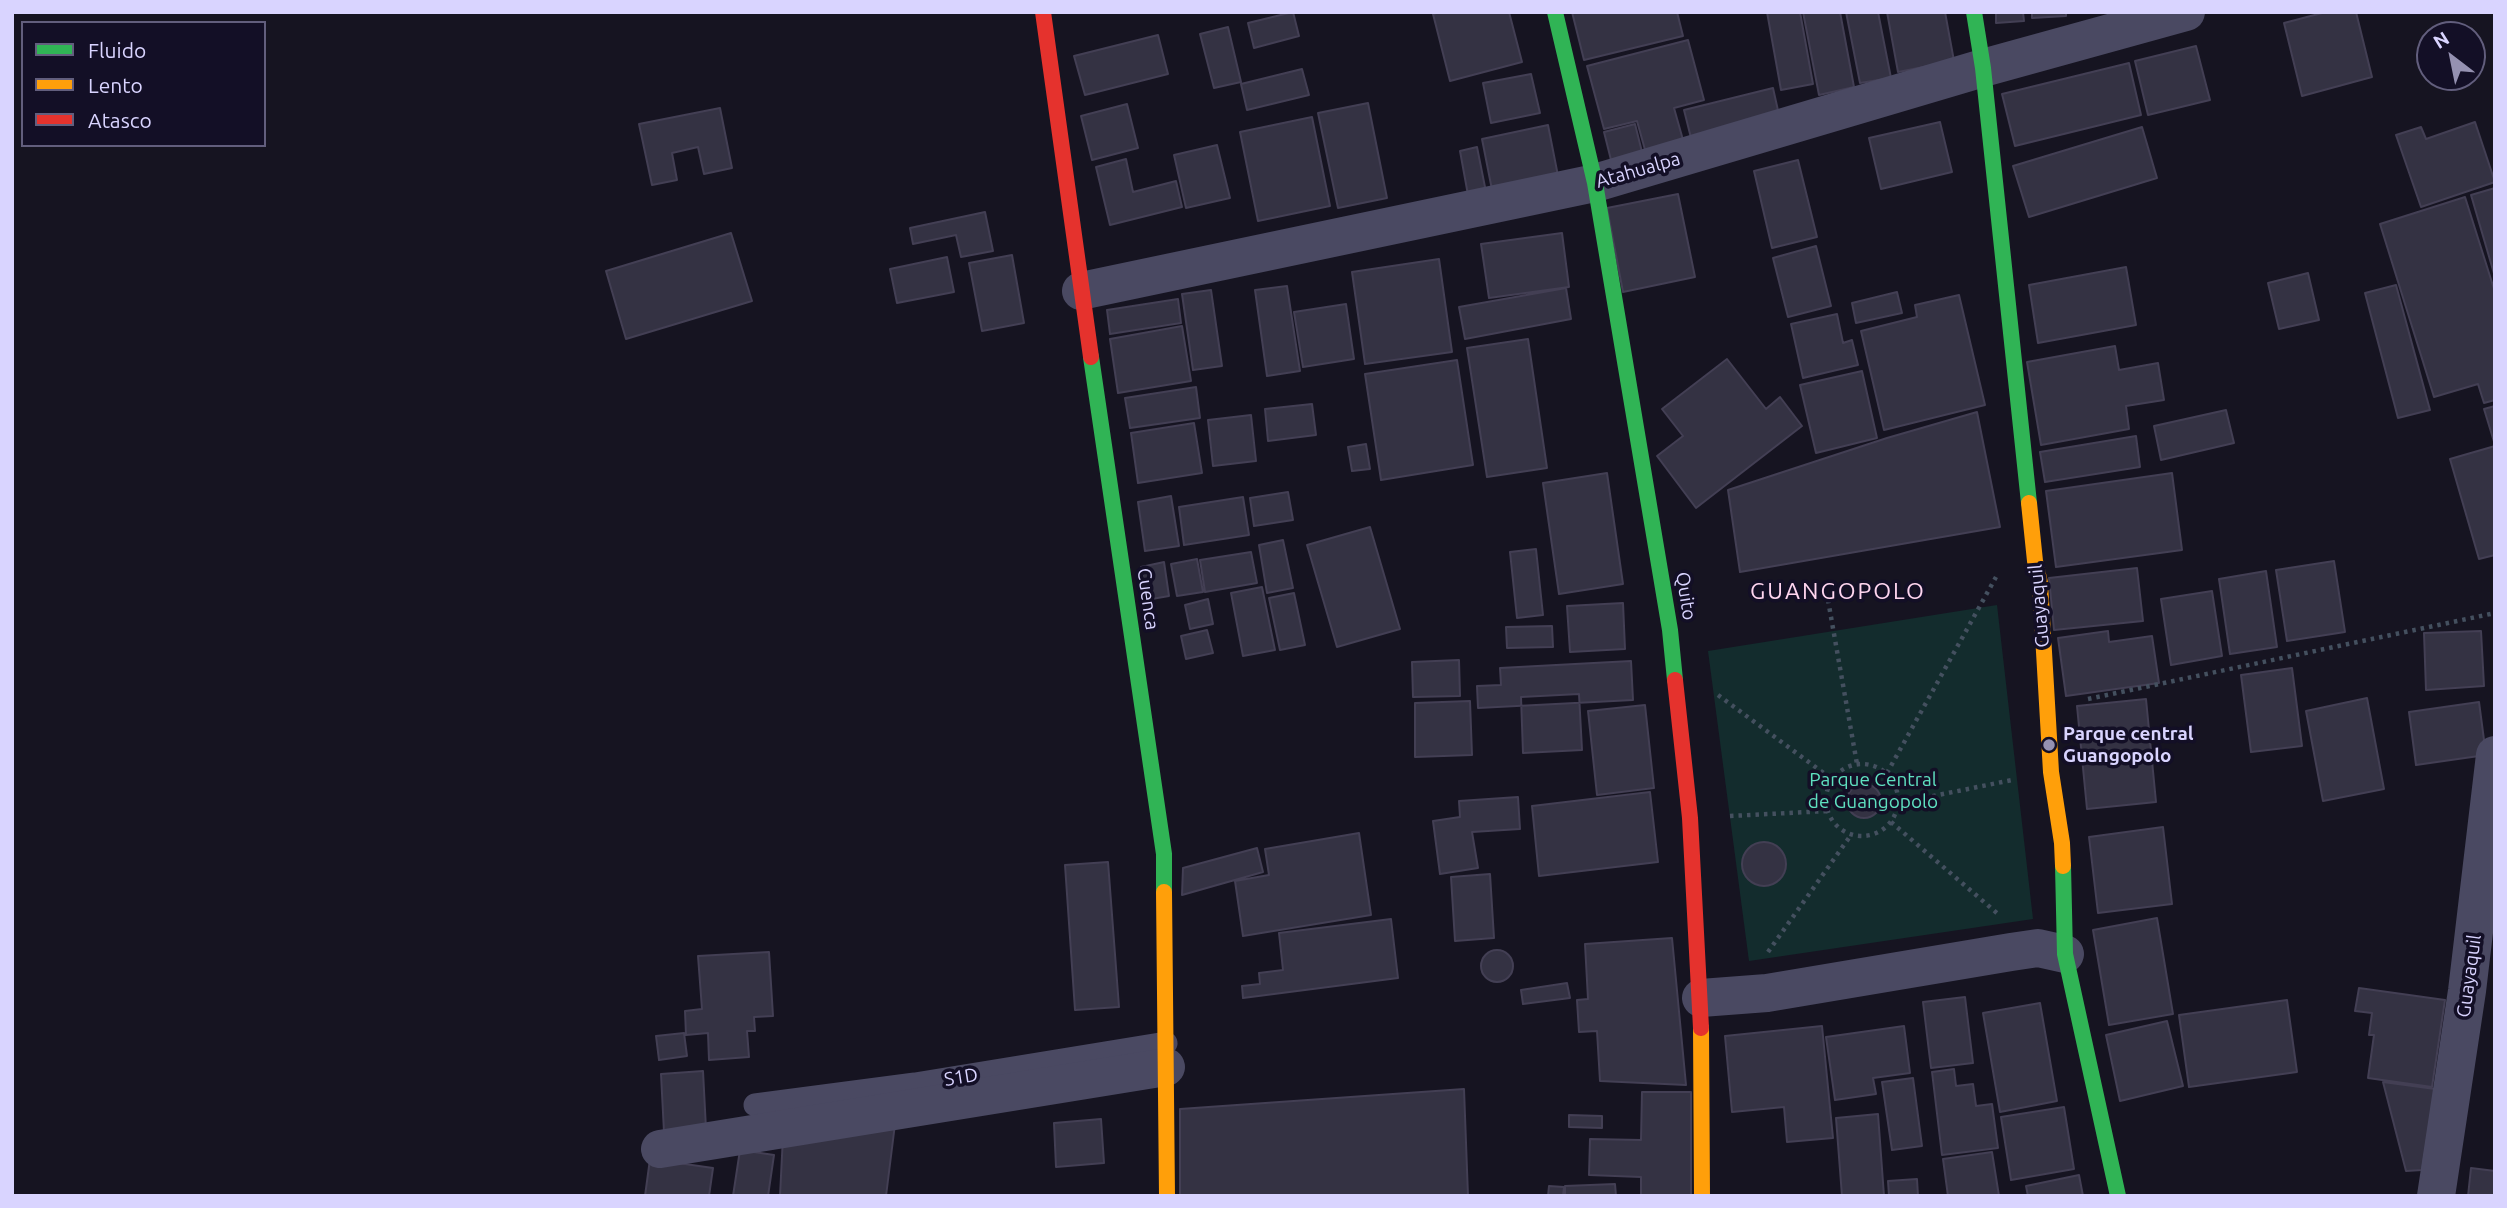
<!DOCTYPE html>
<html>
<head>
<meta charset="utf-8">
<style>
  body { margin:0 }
  #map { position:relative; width:2507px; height:1208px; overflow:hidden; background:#161421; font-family:Ubuntu,sans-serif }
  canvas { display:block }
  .frame { position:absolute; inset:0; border:14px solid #d9d4ff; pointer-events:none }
  .legend { position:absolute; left:21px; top:21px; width:245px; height:126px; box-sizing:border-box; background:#130f26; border:2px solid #625e7d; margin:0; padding:9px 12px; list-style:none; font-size:21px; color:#d9d4ff }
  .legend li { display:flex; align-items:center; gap:14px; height:35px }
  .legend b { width:35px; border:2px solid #625e7d }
  .north { position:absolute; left:2416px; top:21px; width:70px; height:70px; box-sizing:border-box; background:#130f26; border:2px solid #625e7d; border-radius:50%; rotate:328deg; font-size:19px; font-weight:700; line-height:28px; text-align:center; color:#d9d4ff }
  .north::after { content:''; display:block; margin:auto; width:24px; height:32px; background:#9591b1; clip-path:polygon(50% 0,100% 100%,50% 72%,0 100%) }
</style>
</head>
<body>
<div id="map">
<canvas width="2507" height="1208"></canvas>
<div class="frame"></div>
<ul class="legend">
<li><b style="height:9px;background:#30b455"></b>Fluido</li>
<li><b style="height:9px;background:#ff9f0a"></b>Lento</li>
<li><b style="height:9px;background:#e5322d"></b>Atasco</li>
</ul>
<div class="north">N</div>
</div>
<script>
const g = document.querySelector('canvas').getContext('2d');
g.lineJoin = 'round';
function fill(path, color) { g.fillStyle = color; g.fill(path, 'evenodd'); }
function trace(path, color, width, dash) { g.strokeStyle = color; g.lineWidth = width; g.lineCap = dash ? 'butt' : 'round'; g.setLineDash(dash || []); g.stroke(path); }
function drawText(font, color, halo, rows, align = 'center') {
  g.font = font + ' Ubuntu,sans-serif'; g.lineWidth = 7; g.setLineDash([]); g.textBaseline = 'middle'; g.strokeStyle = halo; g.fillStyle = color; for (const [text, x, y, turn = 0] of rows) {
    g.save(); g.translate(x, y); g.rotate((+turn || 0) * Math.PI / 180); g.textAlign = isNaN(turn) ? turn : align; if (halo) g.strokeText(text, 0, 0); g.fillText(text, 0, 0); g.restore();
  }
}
fill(new Path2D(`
  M1997 605 2033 919 1749 961 1708 651Z`), '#132c2d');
const building = new Path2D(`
  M1293 12 1299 36 1254 48 1248 23Z
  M1440 12H1509L1522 62 1450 81 1433 14Z
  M1572 12H1677L1683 36 1584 60Z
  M1767 12H1800L1813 84 1781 90Z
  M1803 12H1840L1854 87 1819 95Z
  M1846 12H1878L1891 78 1860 83Z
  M1887 12H1945L1954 61 1898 72Z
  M1996 12H2023L2024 21 1996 23Z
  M2032 12H2066V16L2032 18Z
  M2326 12H2356L2372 77 2302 96 2284 23Z
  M1228 27 1241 82 1214 88 1200 34Z
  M1158 35 1168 74 1085 95 1074 56Z
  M1688 40 1704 100 1674 108 1685 147 1647 157 1637 121 1604 129 1587 66Z
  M2196 46 2210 100 2148 115 2135 61Z
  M2129 63 2141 115 2015 146 2002 94Z
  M1302 69 1309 95 1247 110 1241 84Z
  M1531 74 1540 113 1491 123 1483 83Z
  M1773 88 1779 115 1691 138 1684 110Z
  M1368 103 1387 198 1338 208 1318 113Z
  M1127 104 1138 148 1092 160 1081 116Z
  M720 108 732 168 704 174 698 147 672 153 677 180 652 185 639 124Z
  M1312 117 1330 206 1258 221 1240 132Z
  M1940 122 1952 172 1881 189 1869 138Z
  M2475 122 2495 182 2421 207 2396 135 2421 127 2426 139Z
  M1635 124 1643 156 1612 164 1604 132Z
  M1548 125 1560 186 1494 200 1482 139Z
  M2142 127 2157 178 2029 217 2013 166Z
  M1217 145 1230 198 1186 208 1174 155Z
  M1477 147 1486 192 1468 195 1460 151Z
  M1126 159 1133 192 1176 181 1182 207 1110 225 1096 167Z
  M1798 160 1817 237 1772 248 1754 171Z
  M2495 188V277L2471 195Z
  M1678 194 1695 277 1623 292 1607 208Z
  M2465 197 2495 292V400L2484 403 2478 384 2434 397 2380 224Z
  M985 212 993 251 961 257 956 235 913 244 910 228Z
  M731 233 752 301 626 339 606 271Z
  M1562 233 1569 287 1489 298 1481 244Z
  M1816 246 1831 306 1788 317 1773 258Z
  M1012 255 1024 323 982 331 969 263Z
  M947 257 954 292 897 303 890 269Z
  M1439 259 1452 352 1365 364 1352 272Z
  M2126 267 2136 325 2038 343 2029 285Z
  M2308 273 2319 320 2279 329 2268 283Z
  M2396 285 2430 410 2398 418 2365 293Z
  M1287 286 1300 371 1267 376 1255 290Z
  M1566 288 1571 319 1465 339 1459 307Z
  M1211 290 1222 366 1193 370 1182 294Z
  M1897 292 1902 313 1856 323 1852 303Z
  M1959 295 1985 405 1884 430 1861 331 1917 317 1915 305Z
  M1178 299 1181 323 1110 334 1107 310Z
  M1346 304 1354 359 1303 367 1294 312Z
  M1837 314 1843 343 1852 340 1858 365 1803 378 1791 324Z
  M1182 326 1191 381 1118 393 1110 339Z
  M1528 339 1547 468 1487 477 1467 348Z
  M2115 346 2119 370 2158 363 2164 400 2126 406 2129 429 2041 445 2027 362Z
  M1727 359 1766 409 1780 397 1802 426 1696 508 1657 456 1683 436 1662 409Z
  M1457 360 1473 465 1381 480 1365 374Z
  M1862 371 1877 438 1816 453 1800 385Z
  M1196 387 1200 418 1130 428 1125 398Z
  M1312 404 1316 435 1268 441 1265 409Z
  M2495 406V445L2484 409Z
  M2226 410 2234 443 2161 460 2154 426Z
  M1977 412 2000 527 1740 572 1728 490 1887 438Z
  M1251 415 1256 461 1213 466 1208 420Z
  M1194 423 1202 473 1138 483 1131 433Z
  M2136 436 2140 467 2045 482 2040 452Z
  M1366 444 1370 469 1352 471 1348 447Z
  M2495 446V555L2479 559 2450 459Z
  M1607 473 1623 584 1559 594 1543 483Z
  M2172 473 2182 550 2056 567 2046 491Z
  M1288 492 1293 520 1254 526 1250 498Z
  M1171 496 1179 546 1145 551 1138 502Z
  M1243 497 1249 535 1184 545 1179 507Z
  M1370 527 1400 629 1337 647 1307 545Z
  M1283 540 1293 588 1267 593 1259 545Z
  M1536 549 1543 615 1517 618 1510 552Z
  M1251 552 1257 583 1205 592 1200 560Z
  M1197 559 1203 592 1177 596 1171 564Z
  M2334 561 2345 632 2287 641 2276 570Z
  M1164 562 1169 596 1146 600 1141 567Z
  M2137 568 2143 621 2054 630 2049 578Z
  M2266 571 2277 647 2230 654 2219 579Z
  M1262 587 1275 650 1243 656 1231 593Z
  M2212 591 2222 656 2171 665 2161 599Z
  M1294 593 1305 645 1280 650 1269 598Z
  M1208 599 1213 624 1190 629 1185 605Z
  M1623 603 1625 649 1570 652 1567 606Z
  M1552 626 1553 647 1507 648 1506 627Z
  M1207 630 1213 653 1186 659 1181 636Z
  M2108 631 2109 642 2152 636 2159 683 2066 696 2058 638Z
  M2481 631 2484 686 2426 690 2424 633Z
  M1459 660 1460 696 1413 697 1412 662Z
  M1631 661 1633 700 1478 708 1477 686 1501 685 1500 668Z
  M2292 668 2302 746 2251 752 2241 675Z
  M1579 694 1582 750 1523 753 1521 697Z
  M2367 698 2384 789 2323 801 2306 711Z
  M2146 699 2156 802 2087 809 2077 706Z
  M1470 701 1472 755 1415 757V703Z
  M2479 702 2486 755 2416 765 2409 712Z
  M1645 705 1654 788 1597 795 1588 711Z
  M1847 801a17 17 0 1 1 34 0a17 17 0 1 1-34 0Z
  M1650 792 1658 862 1539 876 1532 806Z
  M1518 797 1520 829 1472 832 1478 868 1440 874 1433 821 1460 817 1459 801Z
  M2163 827 2172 904 2098 913 2089 837Z
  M1359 833 1371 915 1243 936 1235 881 1269 875 1265 849Z
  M1742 864a22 22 0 1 1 44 0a22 22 0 1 1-44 0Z
  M1257 848 1263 872 1182 895 1183 868Z
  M1108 862 1119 1007 1075 1010 1065 865Z
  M1490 874 1494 938 1455 941 1451 877Z
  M2157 918 2173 1014 2109 1025 2093 930Z
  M1391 919 1398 978 1243 998 1242 986 1260 984 1259 973 1283 970 1279 933Z
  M1672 938 1686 1085 1600 1081 1597 1031 1579 1032 1577 1000 1588 999 1585 944Z
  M1481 966a16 16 0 1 1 32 0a16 16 0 1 1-32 0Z
  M769 952 773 1016 754 1017 755 1031H747L749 1057 709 1060 708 1033 686 1035 685 1011 702 1009 698 956Z
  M1567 983 1570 998 1523 1004 1521 990Z
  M2359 988 2445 1000 2432 1087 2368 1078 2374 1035H2369L2372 1013 2355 1011Z
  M1965 997 1973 1063 1931 1068 1923 1002Z
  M2287 1000 2297 1072 2189 1087 2179 1015Z
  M2040 1003 2057 1101 2000 1112 1983 1013Z
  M2167 1021 2183 1086 2120 1101 2106 1035Z
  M1822 1026 1833 1138 1787 1142 1784 1107 1732 1112 1725 1036Z
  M1904 1026 1910 1073 1873 1078 1876 1094 1835 1100 1826 1037Z
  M684 1033 687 1056 659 1060 656 1036Z
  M1954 1069 1956 1086 1973 1084 1976 1106 1992 1104 1998 1148 1942 1155 1932 1072Z
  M703 1071 706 1129 664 1132 661 1074Z
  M1913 1078 1922 1146 1892 1150 1882 1082Z
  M2383 1082 2435 1089 2422 1170 2406 1171Z
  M1464 1089 1468 1196H1180V1109Z
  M1642 1092H1691V1196H1641V1177L1589 1175 1590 1139 1641 1140Z
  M2064 1107 2074 1169 2011 1180 2001 1117Z
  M1878 1114 1884 1196H1842L1836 1118Z
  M1569 1115 1602 1116V1128L1569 1127Z
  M896 1116 886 1196H780L783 1136Z
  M1101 1119 1104 1163 1056 1167 1054 1123Z
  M740 1150 774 1155 768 1196H733Z
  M1992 1152 1999 1196H1948L1943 1159Z
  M650 1159 713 1168 709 1196H645Z
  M2471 1168 2495 1171V1196H2468Z
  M2079 1175 2083 1196H2028L2026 1186Z
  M1917 1179 1918 1196H1889L1888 1181Z
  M1615 1184 1616 1196H1565V1186Z
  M1549 1186 1564 1187 1563 1196H1548Z`);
fill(building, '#343243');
trace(building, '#433f54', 2);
trace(new Path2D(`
  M1828 600 1857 764
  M1718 695 1833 780
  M2088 699 2495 613
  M1826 800a36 36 0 1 1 72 0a36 36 0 1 1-72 0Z
  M1887 773 1996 577
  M1899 803 2012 780
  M1730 816 1827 811
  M1891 822 1998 914
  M1768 952 1851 835`), '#44505f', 4.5, [3.5, 5]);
trace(new Path2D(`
  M755 1105 915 1084 1166 1043`), '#4a4962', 23);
trace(new Path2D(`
  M1081 291 1595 183 1983 68 2186 12
  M1701 998 1767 993 2011 952 2038 948 2065 954
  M660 1149 1166 1067
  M2436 1196 2467 991 2495 755`), '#4a4962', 38);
trace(new Path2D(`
  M1555 12 1595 183 1670 630 1675 680
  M1974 12 1983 68 2029 503
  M1091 357 1164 854V892
  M2063 866 2065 954 2118 1196`), '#30b455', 16);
trace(new Path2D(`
  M2029 503 2035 561 2040 583 2051 772 2062 843 2063 866
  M1164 892 1167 1196
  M1701 1028 1702 1196`), '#ff9f0a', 16);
trace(new Path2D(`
  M1043 12 1091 357
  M1675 680 1690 818 1701 1028`), '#e5322d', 16);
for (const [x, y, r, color] of [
  [2049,745,7,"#9591b1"]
]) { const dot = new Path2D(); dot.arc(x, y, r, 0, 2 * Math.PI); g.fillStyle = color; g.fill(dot); trace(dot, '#130f26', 2.5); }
drawText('19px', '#d9d4ff', '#130f26', [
  ["Atahualpa",1638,170,-16],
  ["Quito",1686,596,81],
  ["Cuenca",1148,599,82],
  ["Guayaquil",2039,606,-95],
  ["Guayaquil",2469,976,-82],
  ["S1D",961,1077,-9]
]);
drawText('bold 19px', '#d9d4ff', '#130f26', [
  ["Parque central",2063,734],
  ["Guangopolo",2063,756]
], 'left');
drawText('19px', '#5fe0c0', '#130f26', [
  ["Parque Central",1873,780],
  ["de Guangopolo",1873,802]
]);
g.letterSpacing = '2px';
drawText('23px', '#ffd6f0', '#130f26', [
  ["GUANGOPOLO",1838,591]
]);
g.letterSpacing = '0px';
</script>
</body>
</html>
